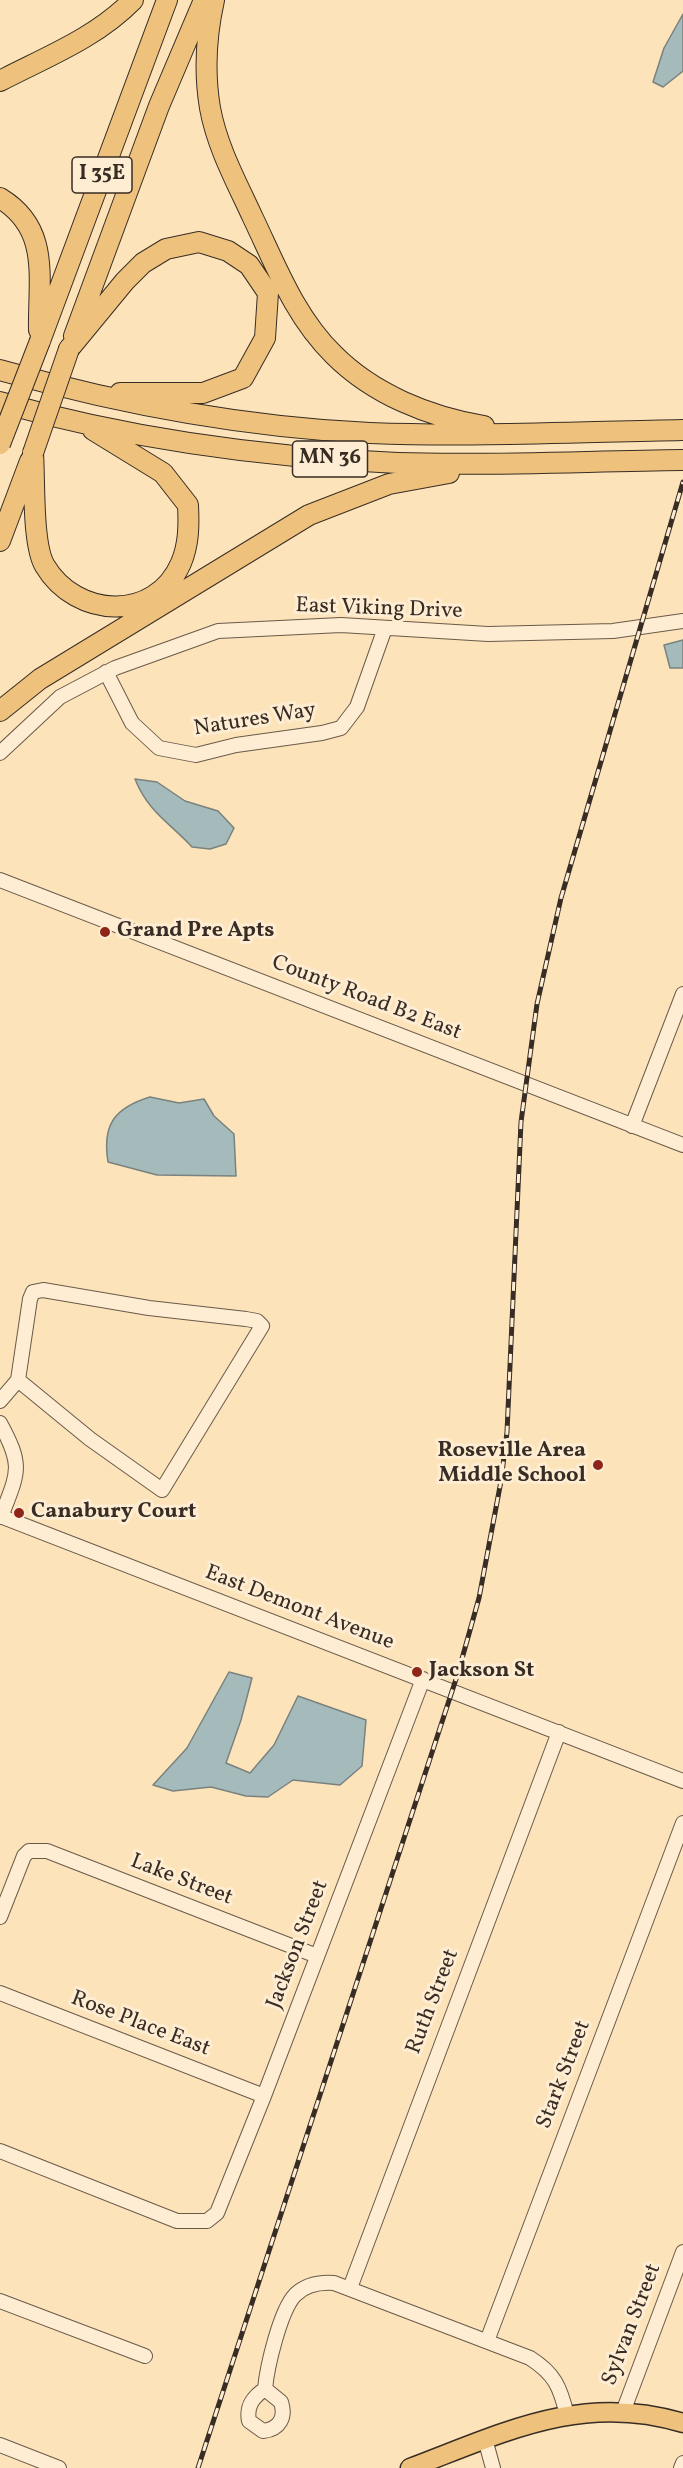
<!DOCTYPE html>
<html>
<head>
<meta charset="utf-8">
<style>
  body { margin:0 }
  canvas { display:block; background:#fde3b9 }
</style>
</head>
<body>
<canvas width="683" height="2468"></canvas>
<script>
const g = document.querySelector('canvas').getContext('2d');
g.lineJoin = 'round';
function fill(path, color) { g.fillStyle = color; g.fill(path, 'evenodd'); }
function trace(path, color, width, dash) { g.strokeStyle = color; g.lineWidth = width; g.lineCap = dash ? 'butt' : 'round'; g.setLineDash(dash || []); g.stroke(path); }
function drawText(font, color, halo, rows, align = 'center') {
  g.font = font + ' Vollkorn,serif'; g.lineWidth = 6; g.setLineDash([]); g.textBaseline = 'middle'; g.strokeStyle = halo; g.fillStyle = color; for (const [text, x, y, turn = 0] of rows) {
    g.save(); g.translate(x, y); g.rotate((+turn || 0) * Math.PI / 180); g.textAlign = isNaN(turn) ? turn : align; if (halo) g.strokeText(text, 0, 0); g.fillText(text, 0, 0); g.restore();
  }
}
const water = new Path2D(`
  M683 14V71L663 87 653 82 664 48Z
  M683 640V668H670L664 645Z
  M135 779 157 782 185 801 218 811 234 828 226 844 210 849 192 847C170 823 148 812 135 779Z
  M150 1097 179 1103 204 1099 214 1116 234 1134 236 1176 157 1175 108 1162C102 1125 114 1108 150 1097Z
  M229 1672 252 1678 241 1720 226 1763 250 1773 274 1745 298 1696 366 1720 362 1766 340 1785 293 1780 268 1797 246 1796 211 1787 173 1791 153 1785 187 1748Z`);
fill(water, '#a5bbbb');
trace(water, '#79827f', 1.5);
const minor = new Path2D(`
  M106 672 132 723 159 748 196 755 236 745 322 733 341 728 357 707 385 628
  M0 753 60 697 115 668 218 631 341 625 488 634 613 631 683 621
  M0 880 683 1145
  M632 1126 683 994
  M43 1290 149 1308 246 1319 257 1321 262 1326 162 1490 90 1439 18 1380 30 1299 33 1292Z
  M0 1401 18 1380
  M0 1423C24 1467 18 1472 1 1517
  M0 1516 683 1781
  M0 1917 24 1856 29 1851H47L317 1956
  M0 1993 264 2096
  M0 2151 177 2221H207L217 2213 264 2096 423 1679
  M350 2288 559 1732
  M0 2301 145 2356
  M487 2341 683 1823
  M265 2389C267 2367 280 2311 295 2295 306 2284 320 2282 334 2283L530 2358C555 2374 560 2387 567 2415
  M265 2389 281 2402C286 2417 280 2429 263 2431L249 2421C246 2406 253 2397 265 2389Z
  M623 2412 683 2252
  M485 2439 493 2468
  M0 2445 59 2468
  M681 2468 683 2463`);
const major = new Path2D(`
  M410 2468C503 2433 582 2392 683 2423`);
const highway = new Path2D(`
  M214 0C206 36 204 72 210 108 217 147 237 183 253 218 276 266 295 317 334 355 373 394 429 417 484 426
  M0 81C46 57 96 38 133 0
  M0 198C51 229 38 278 39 330
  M74 336 159 106 204 0
  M40 341 167 0
  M69 349 125 281 143 263 166 249 199 242 228 251 249 265 268 293 265 338 243 378 203 393H120
  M0 370C120 404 245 427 370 433 474 437 579 432 683 430
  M0 402C129 439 264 457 398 463 492 466 588 461 683 460
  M33 453C35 479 32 545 45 566 76 618 155 623 181 563 189 544 189 525 188 505L163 473 93 430
  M0 541 30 461
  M0 711 40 679 309 515 389 484 449 473`);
trace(minor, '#695a4a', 16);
trace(major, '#382d25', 21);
trace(highway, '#382d25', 22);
trace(minor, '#feedd2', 14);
trace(major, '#eec27c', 18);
trace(highway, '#eec27c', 20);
const rail = new Path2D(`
  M198 2468 458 1673 479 1598 501 1481 507 1432 521 1122 537 1004 561 898 683 482`);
trace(rail, '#382d25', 5);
trace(rail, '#feedd2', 3, [9]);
const highwayBridge = new Path2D(`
  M0 444 40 341
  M33 453 69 349`);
trace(highwayBridge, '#382d25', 22, []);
trace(highwayBridge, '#eec27c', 20);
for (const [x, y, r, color] of [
  [105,932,6,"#8f2418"],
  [598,1465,6,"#8f2418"],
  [19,1513,6,"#8f2418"],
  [417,1672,6,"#8f2418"]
]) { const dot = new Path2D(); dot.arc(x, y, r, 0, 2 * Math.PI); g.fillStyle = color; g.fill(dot); trace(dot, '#feedd2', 2); }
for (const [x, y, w] of [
  [102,175,60],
  [330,459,75]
]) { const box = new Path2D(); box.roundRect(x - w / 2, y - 18, w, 36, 4.5); g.fillStyle = '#feedd2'; g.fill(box); trace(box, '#382d25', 1.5); }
drawText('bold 21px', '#382d25', null, [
  ["I 35E",102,175],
  ["MN 36",330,459]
]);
drawText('22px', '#382d25', '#feedd2', [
  ["East Viking Drive",379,610,2],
  ["Natures Way",255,721,-9],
  ["County Road B2 East",366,999,21],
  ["East Demont Avenue",299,1609,21],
  ["Lake Street",181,1881,21],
  ["Jackson Street",299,1945,-69],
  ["Ruth Street",434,2002,-69],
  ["Rose Place East",140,2025,21],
  ["Stark Street",565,2075,-69],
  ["Sylvan Street",633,2325,-69]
]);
drawText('bold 22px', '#382d25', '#feedd2', [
  ["Grand Pre Apts",117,932],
  ["Roseville Area",586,1452,"right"],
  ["Middle School",586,1477,"right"],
  ["Canabury Court",31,1513],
  ["Jackson St",429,1672]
], 'left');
</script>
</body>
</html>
